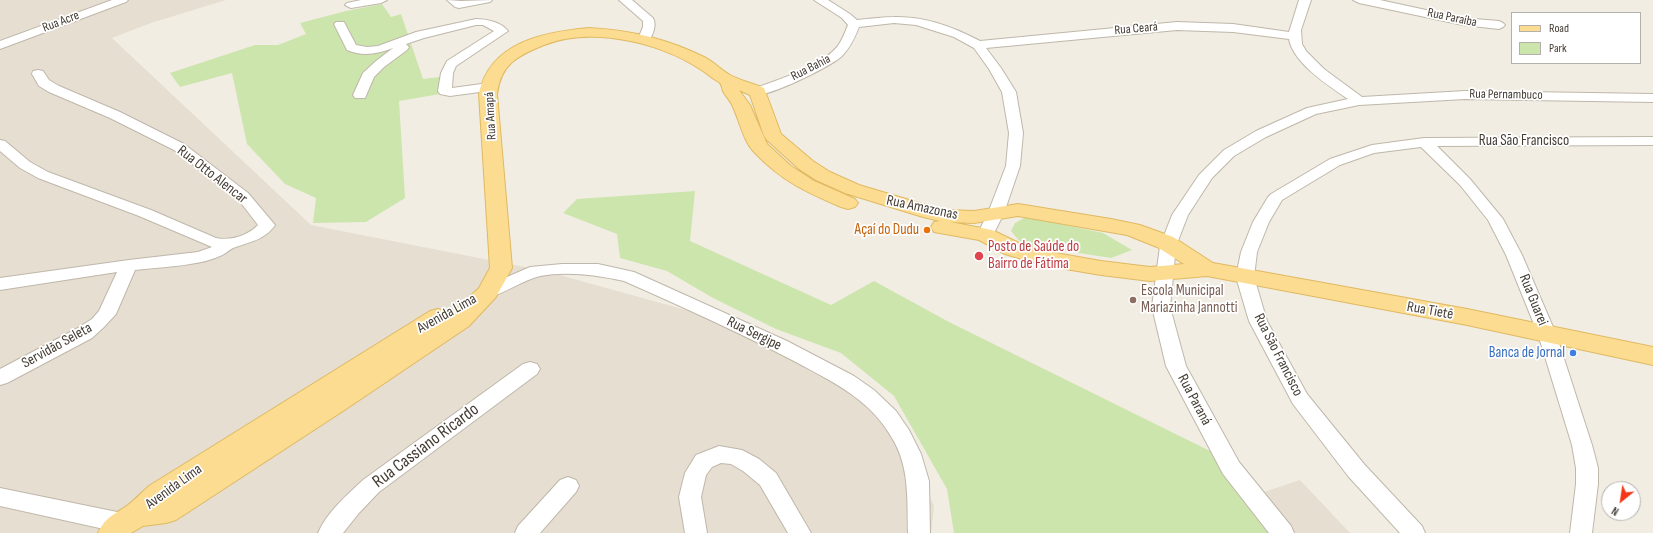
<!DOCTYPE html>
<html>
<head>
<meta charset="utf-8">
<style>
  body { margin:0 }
  #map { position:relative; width:1653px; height:533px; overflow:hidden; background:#f1ede3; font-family:"Sofia Sans Condensed",sans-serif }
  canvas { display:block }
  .legend { position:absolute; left:1511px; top:12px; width:130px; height:52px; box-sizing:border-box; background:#fff; border:1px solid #b4b1ad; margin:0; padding:5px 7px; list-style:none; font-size:12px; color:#433c33 }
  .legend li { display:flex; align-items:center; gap:8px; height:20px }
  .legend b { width:20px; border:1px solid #b4b1ad }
  .north { position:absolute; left:1601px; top:481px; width:40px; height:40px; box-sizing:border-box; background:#fff; border:1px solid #b4b1ad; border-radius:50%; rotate:210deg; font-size:11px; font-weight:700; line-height:16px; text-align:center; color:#433c33 }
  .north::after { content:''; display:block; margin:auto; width:14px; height:18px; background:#f53516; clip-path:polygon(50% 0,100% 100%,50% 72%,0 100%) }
</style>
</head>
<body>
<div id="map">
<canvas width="1653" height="533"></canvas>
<ul class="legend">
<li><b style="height:5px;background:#fcdc91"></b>Road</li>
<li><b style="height:11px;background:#cce5ac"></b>Park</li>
</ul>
<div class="north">N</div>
</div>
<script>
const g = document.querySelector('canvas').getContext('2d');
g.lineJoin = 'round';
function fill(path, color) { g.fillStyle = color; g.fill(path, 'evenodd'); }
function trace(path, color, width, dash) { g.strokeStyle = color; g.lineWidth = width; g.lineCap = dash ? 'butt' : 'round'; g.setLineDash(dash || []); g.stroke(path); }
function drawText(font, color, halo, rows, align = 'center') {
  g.font = font + ' "Sofia Sans Condensed",sans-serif'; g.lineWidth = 3.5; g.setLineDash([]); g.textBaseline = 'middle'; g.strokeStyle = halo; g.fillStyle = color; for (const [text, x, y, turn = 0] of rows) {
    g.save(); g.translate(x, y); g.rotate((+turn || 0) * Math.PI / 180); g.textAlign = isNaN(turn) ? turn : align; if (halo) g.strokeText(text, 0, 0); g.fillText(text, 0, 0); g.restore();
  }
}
fill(new Path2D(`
  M0 0H226L151 23 112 38 311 225 545 271 751 328 885 401 934 506 931 533H0Z
  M1300 480 1350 533H1269L1246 498Z`), '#e5ded1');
fill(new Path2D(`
  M382 4 391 17 401 14 423 79 448 76 446 93 399 101 405 198 366 222 313 223 316 198 285 184 247 144 232 73 180 87 170 73 255 45H278L306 34 300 23 346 11Z
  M695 191 690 241 831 305 874 281 949 322 1214 453 1287 533H954L947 489 894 396 841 353 776 329 713 298 667 271 620 258 617 234 563 213 577 199Z
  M1026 217 1103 233 1132 250 1111 258 1022 244 1011 231 1015 223Z`), '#cce5ac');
const minor = new Path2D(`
  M112 0H128L126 2 0 49V41Z
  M361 0H387L381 3 351 8 345 5 347 3Z
  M447 0 461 1 492 0 490 2 459 8 455 7Z
  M619 0H632L653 18C657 25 653 35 648 42H640L638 39 643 27V21Z
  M814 0H828L850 14 857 20C869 19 882 17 894 17 924 16 954 27 980 41L1177 22 1233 24 1289 32 1299 0H1311L1301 30 1302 44 1306 51 1324 69 1362 97 1465 91 1653 94V102L1465 99 1359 105 1316 114 1266 137 1234 156 1212 178 1188 215 1176 246 1170 307 1186 366 1239 462 1291 526 1294 533H1269L1223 474 1166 366 1152 307 1160 246 1172 215 1199 175 1224 150 1256 131 1307 108 1348 99C1329 86 1293 63 1289 39L1233 32 1177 30 986 48 1001 68 1016 92 1023 133 1020 166 1004 213 991 239 985 240 979 239 977 235 988 213 1006 166 1009 133 1002 92 989 69 974 48 954 37 916 25 894 23 859 27C855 37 850 48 842 56 830 67 767 98 753 95L751 92 753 89C779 79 819 68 837 47 842 41 845 32 848 25L842 18Z
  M1353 0H1380L1463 18 1499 21 1503 23 1505 25 1503 27 1499 29 1463 25 1359 3Z
  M476 19C487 19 501 22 508 31L456 66 453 73 452 88 489 83 494 84 496 87 494 90 450 96 440 94 438 91 441 73 447 61 494 31 483 25H476L424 38 406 44 409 47 407 50 384 67 374 77 365 98H355L353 95 363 73 376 61 393 48C377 54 363 57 347 50L334 24 336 22H344L356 45 367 47 378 46 416 32Z
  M38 70 43 71 49 80 59 86 120 112 184 144 248 193 275 225C265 240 249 242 233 248 229 250 225 254 220 256 199 266 159 267 135 270L116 314 104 327 92 338 7 383 0 385V369L78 328 92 319 99 311 117 272 0 290V278L129 260 198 252 212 247 139 216 38 178 20 168 0 151V140L5 141 30 162 48 172 151 210 216 238C231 241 247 236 258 225L238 199 174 150 110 118 49 92 39 86 32 74 33 71Z
  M1653 137V145L1437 146 1470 179 1503 219 1522 255 1556 334 1592 445 1598 468V484L1592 533H1570L1576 484V468L1572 445 1538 334 1506 255 1488 220 1460 185 1421 147 1374 153 1340 165 1282 200 1269 222 1257 252 1254 277 1267 321 1307 394 1364 464 1422 526 1425 533H1400L1348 476 1293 404 1249 321 1236 277 1241 252 1253 222 1268 197 1271 194 1330 159 1372 145 1424 138Z
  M562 264H598L634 272 787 341 854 376 874 390 896 411 909 430 921 454 929 481 930 533H908C907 501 910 467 892 438 884 424 872 410 859 400 839 384 816 373 794 361 738 332 681 306 624 281 597 275 567 271 540 276 523 280 505 293 488 298L482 296 479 292 482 288 530 267Z
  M530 362 537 364 540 369 537 374 379 492 359 513 343 533H318C327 512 347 495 363 480L523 364Z
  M719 446 742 450 759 459 776 473 811 533H788L760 485 743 471 731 464 721 463 712 467 706 475 701 497 707 533H685L679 497 685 473 696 455Z
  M568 477 576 480 579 486 576 492 540 533H515L518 526 560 480Z
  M0 488 122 513 130 516 133 523 130 530 122 533 0 506Z`);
const major = new Path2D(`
  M589 28C630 30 668 39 704 57 714 62 721 70 730 75 741 81 753 83 764 88L781 134 813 161 830 172 859 185 933 207 947 210 974 211 1018 204 1111 219 1140 225 1173 237 1213 263 1467 309 1653 347V365L1467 325 1207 276 1150 281 1101 275 1042 265 1005 254 979 240 934 232 931 227 934 222 940 221 923 217 845 193 816 180 799 169 767 140 764 136 750 95 739 90 750 105 767 144 791 166 814 181 855 199 858 203 855 207 848 209 841 207C806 192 782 181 755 153 743 141 740 122 733 107 731 101 726 97 723 91 722 89 722 85 720 83 718 81 713 79 710 76 668 44 595 25 544 45 517 56 501 64 497 94L512 268 496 297 469 326 346 409 176 520 166 523 143 526 131 533H98C107 515 113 516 128 505 135 500 142 492 149 486L430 311 438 309 446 311 449 316 479 288 490 268 479 94C490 42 544 32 589 28ZM1018 216 1127 235 1157 247 1184 264 1150 267 1101 261 1044 251 1021 244 992 230 950 222 974 223Z`);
trace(minor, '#bfb7a9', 2);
trace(major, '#e0b962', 2);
fill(minor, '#fff');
fill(major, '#fcdc91');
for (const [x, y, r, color] of [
  [927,230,4,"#e8710a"],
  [979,256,5,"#e0444e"],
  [1133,300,4,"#8d6e63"],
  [1573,353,4,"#3f7fe0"]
]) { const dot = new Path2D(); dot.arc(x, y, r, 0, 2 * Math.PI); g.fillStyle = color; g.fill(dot); trace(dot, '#fff', 1.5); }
drawText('13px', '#433c33', '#fff', [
  ["Rua Paraíba",1452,18,12],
  ["Rua Acre",61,22,-21],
  ["Rua Ceará",1136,29,-5],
  ["Rua Bahia",811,68,-27],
  ["Rua Pernambuco",1506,95,1],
  ["Rua Amapá",491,116,-93]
]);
drawText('15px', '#433c33', '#fff', [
  ["Rua São Francisco",1524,141],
  ["Rua Otto Alencar",212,175,38],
  ["Rua Amazonas",922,208,12],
  ["Rua Guarei",1533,300,68],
  ["Rua Tietê",1430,311,10],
  ["Avenida Lima",447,314,-29],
  ["Rua Sergipe",754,334,26],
  ["Servidão Seleta",57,346,-29],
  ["Rua São Francisco",1278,355,63],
  ["Rua Paraná",1194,400,62],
  ["Avenida Lima",174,487,-36]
]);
drawText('15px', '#c56008', '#fff', [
  ["Açaí do Dudu",919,230]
], 'right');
drawText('15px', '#be3a42', '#fff', [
  ["Posto de Saúde do",988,247],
  ["Bairro de Fátima",988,264]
], 'left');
drawText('15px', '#785e54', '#fff', [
  ["Escola Municipal",1141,291],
  ["Mariazinha Jannotti",1141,308]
], 'left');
drawText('15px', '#366cbe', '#fff', [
  ["Banca de Jornal",1565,353]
], 'right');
drawText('18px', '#433c33', '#fff', [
  ["Rua Cassiano Ricardo",426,446,-37]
]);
</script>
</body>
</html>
